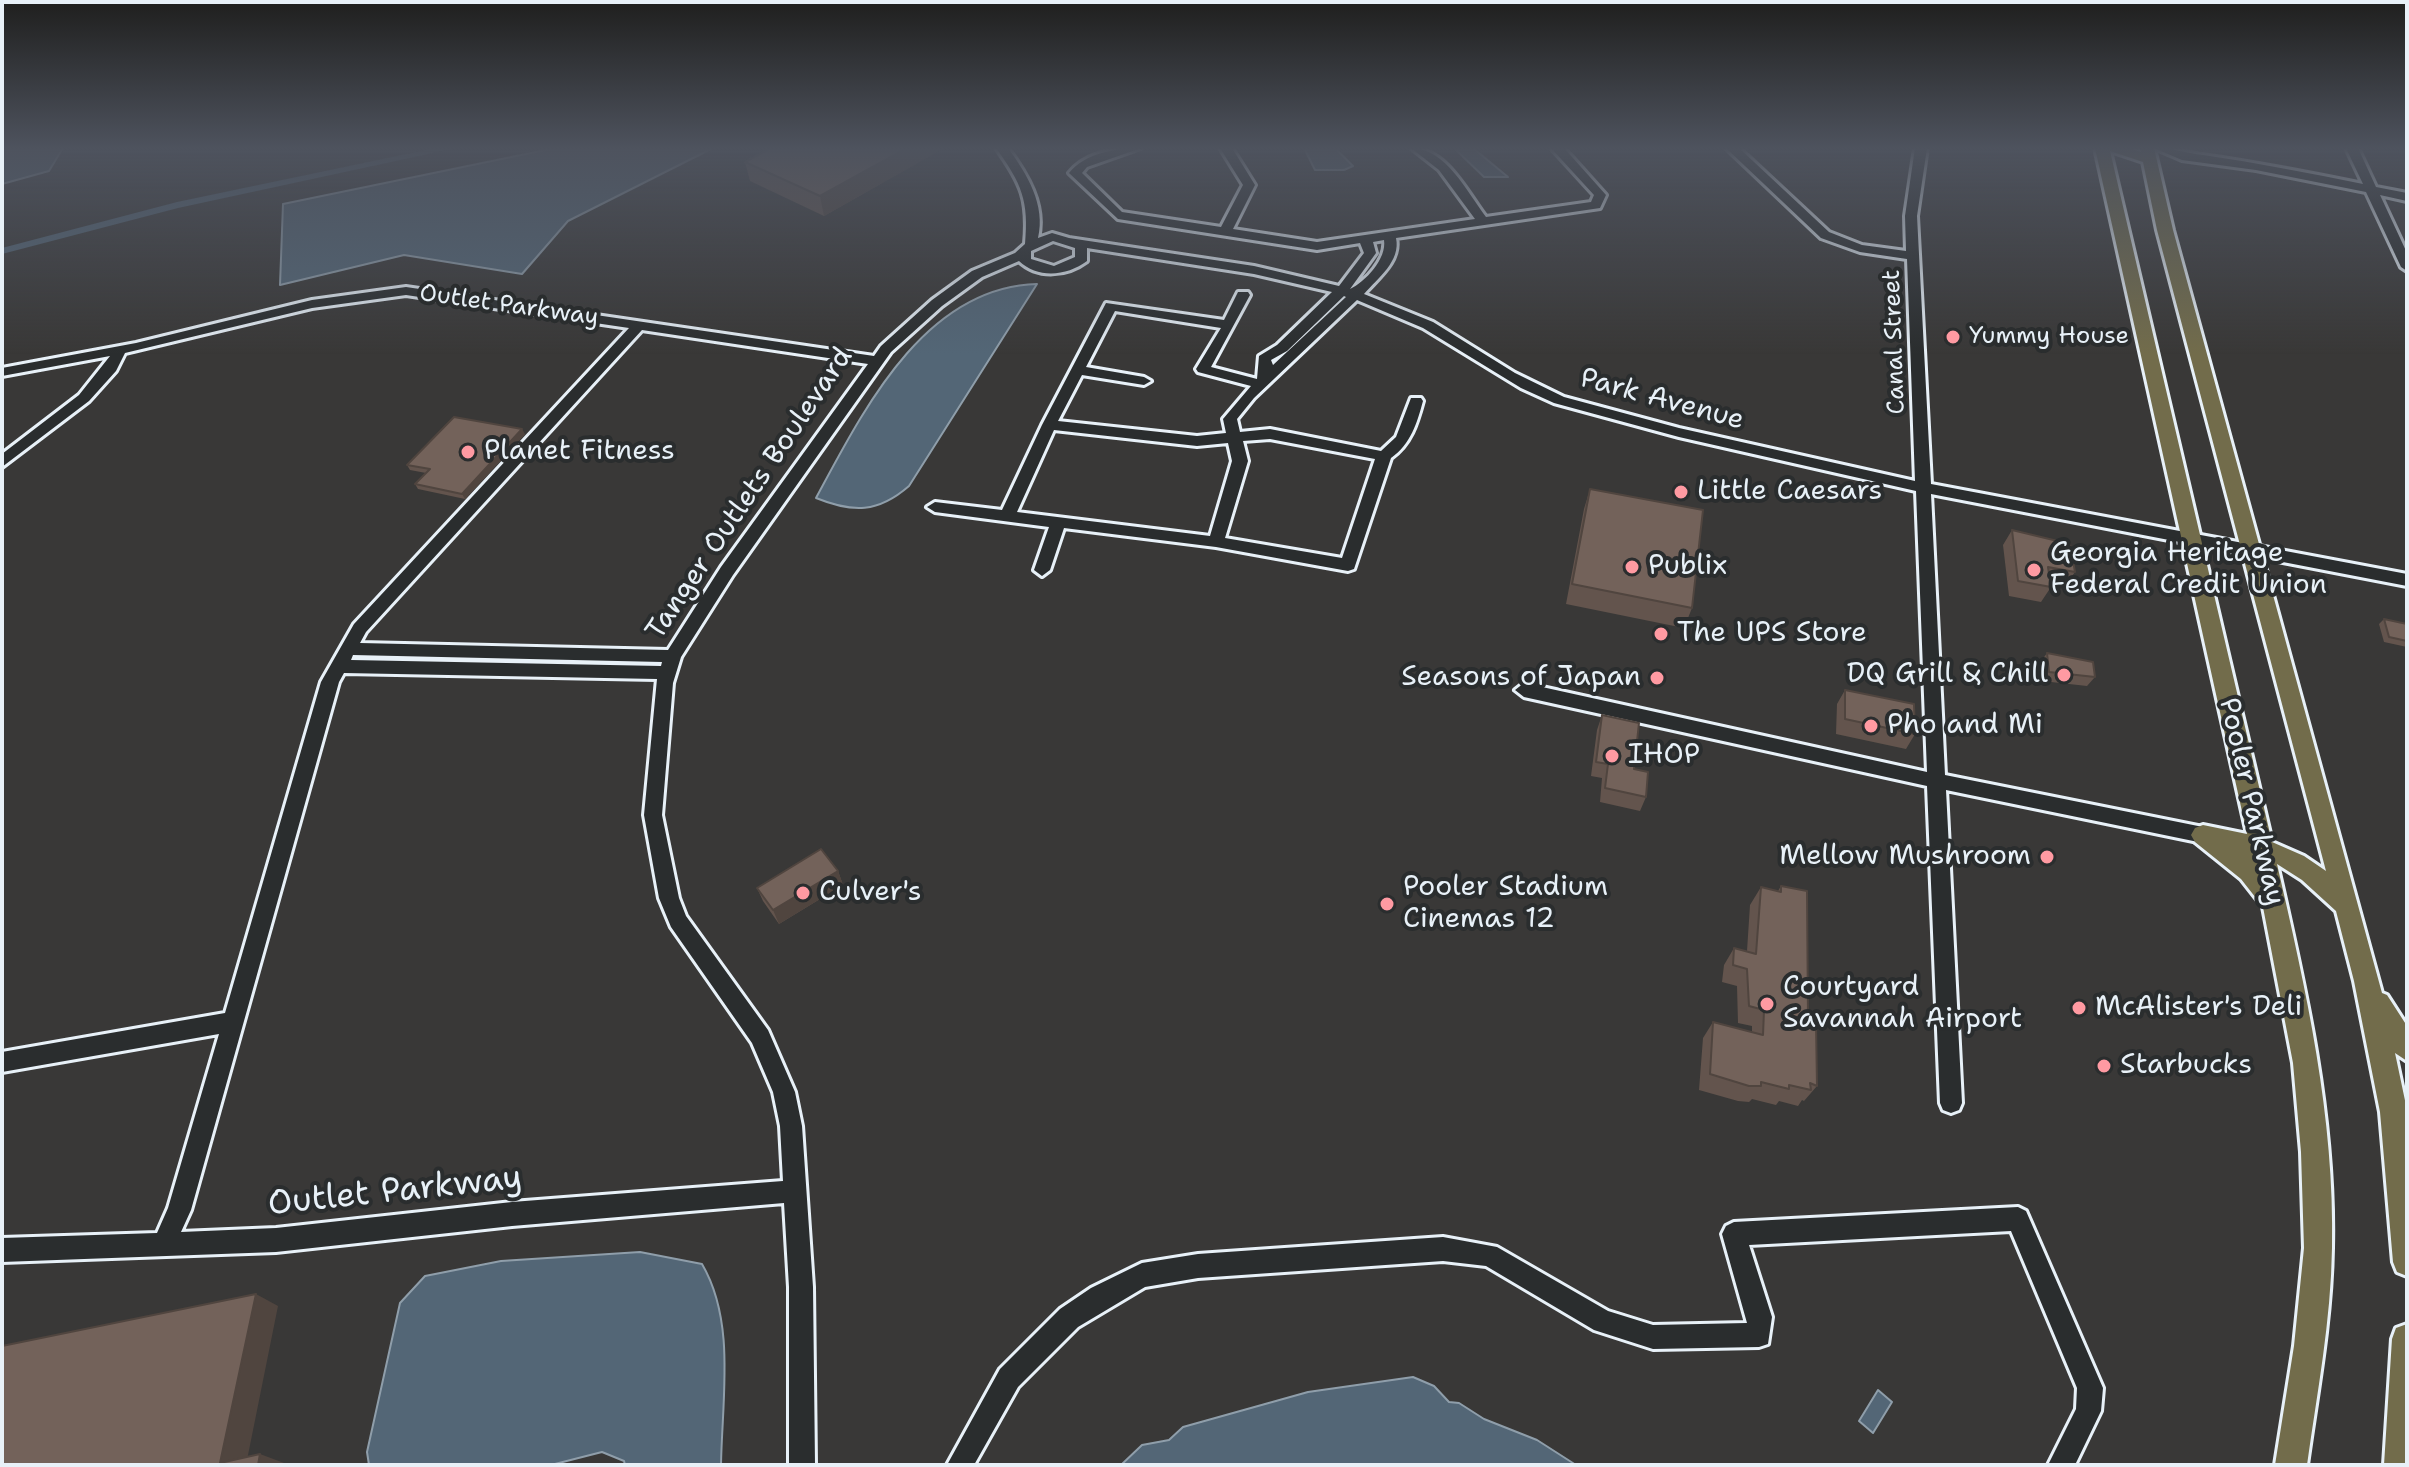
<!DOCTYPE html>
<html>
<head>
<meta charset="utf-8">
<style>
  body { margin:0 }
  #map { position:relative; width:2409px; height:1467px; overflow:hidden; background:#393837; font-family:"Shantell Sans",sans-serif }
  canvas { display:block }
  .frame { position:absolute; inset:0; border:4px solid #e8f1f8; pointer-events:none }
</style>
</head>
<body>
<div id="map">
<canvas width="2409" height="1467"></canvas>
<div class="frame"></div>
</div>
<script>
const g = document.querySelector('canvas').getContext('2d');
g.lineJoin = 'round';
function fill(path, color) { g.fillStyle = color; g.fill(path, 'evenodd'); }
function trace(path, color, width, dash) { g.strokeStyle = color; g.lineWidth = width; g.lineCap = dash ? 'butt' : 'round'; g.setLineDash(dash || []); g.stroke(path); }
function drawText(font, color, halo, rows, align = 'center') {
  g.font = font + ' "Shantell Sans",sans-serif'; g.lineWidth = 8; g.setLineDash([]); g.textBaseline = 'middle'; g.strokeStyle = halo; g.fillStyle = color; for (const [text, x, y, turn = 0] of rows) {
    g.save(); g.translate(x, y); g.rotate((+turn || 0) * Math.PI / 180); g.textAlign = isNaN(turn) ? turn : align; if (halo) g.strokeText(text, 0, 0); g.fillText(text, 0, 0); g.restore();
  }
}
const water = new Path2D(`
  M2 148H63L49 171 2 184Z
  M555 148H713L568 221 522 274 404 255 280 285 283 204Z
  M1304 148H1335L1353 166 1344 170H1315Z
  M1473 148 1508 177H1484L1455 149Z
  M1037 284 909 486C878 513 853 513 816 498 863 411 924 287 1037 284Z
  M640 1252 702 1264C736 1322 722 1399 721 1465H625L624 1461 602 1452 551 1465H369L367 1452 400 1303 425 1276 501 1261Z
  M1413 1377 1434 1386 1449 1402 1459 1403 1484 1419 1537 1440 1576 1465H1121L1142 1445 1169 1440 1183 1427 1308 1392Z
  M1878 1390 1892 1402 1873 1433 1859 1421Z`);
fill(water, '#536676');
trace(water, '#8f9eaa', 2);
fill(new Path2D(`
  M435 148H456L178 208 2 254V248L177 202Z`), '#536676');
const minor = new Path2D(`
  M996 148H1008C1027 174 1046 205 1038 238L1052 233 1069 238 1254 266 1339 286 1364 253 1360 243 1317 250 1118 219 1069 173C1085 153 1116 148 1141 148L1087 167 1082 173 1122 212 1221 227 1243 185 1220 148H1232L1255 185 1233 229 1317 242 1475 219 1439 170 1411 148C1446 148 1467 192 1486 217L1591 202 1594 195 1551 148H1564L1606 195 1600 208 1396 238C1401 261 1378 278 1364 294L1433 322 1515 373 1564 397 1679 428 1915 481 1907 259 1860 252 1821 238 1726 148H1739L1829 232 1862 245 1906 251 1905 216 1915 148H1927L1917 216 1931 484 2407 574V586L1931 494 1945 775 2203 827 2210 829 2213 835 2210 841 2203 843 1946 790 1962 1103 1959 1110 1951 1113 1943 1110 1940 1103 1927 786 1524 697 1515 690 1524 683 1927 772 1916 491 1679 437 1554 403 1521 388 1423 328 1357 300 1254 398 1237 419 1240 432 1270 429 1381 451 1396 437 1411 398H1421L1423 401C1417 423 1411 444 1391 458L1354 569 1348 571 1216 547 1064 528 1050 570 1042 576 1034 570 1049 527 935 512 927 507 935 502 1002 510 1042 425 1106 303 1224 320 1238 292H1248L1250 295 1211 367 1257 379 1259 356 1277 345 1332 292 1254 274 1087 248V261C1067 276 1038 279 1019 261L982 277 942 306 891 352 733 575 681 657 673 683 662 815 679 898 686 916 768 1030 795 1092 802 1126 813 1287 815 1465H789V1287L784 1203 512 1226 276 1252 2 1262V1238L157 1233 168 1208 219 1034 2 1072V1052L225 1013 321 682 354 624 629 328 406 295 312 308 125 353 116 371 89 401 2 467V454L79 395 110 356 2 376V368L136 343 312 300 406 287 874 356 881 346 932 300 972 271 1015 253 1025 244C1029 201 1022 184 996 148ZM1384 240C1387 259 1365 282 1350 289L1376 253 1373 242ZM1053 241 1075 248V257L1054 266 1031 259V251ZM1344 296 1346 297 1273 365 1271 360 1287 351ZM1115 311 1221 328 1196 369 1198 372 1251 386 1223 419 1226 433 1197 436 1058 421 1082 375 1144 385 1151 381 1144 377 1086 367ZM642 330 868 364 721 567 668 650 360 643 366 632ZM1054 430 1197 446 1228 443 1232 461 1210 536 1017 512ZM1270 439 1375 459 1342 558 1225 538 1248 461 1243 441ZM353 655 662 662 661 666 351 660ZM344 673 657 679 644 815 659 898 671 927 752 1043 773 1092 780 1126 783 1181 512 1202 276 1228 181 1232 191 1210 339 682Z
  M2154 148C2171 148 2186 153 2203 155 2257 163 2310 173 2363 184L2346 148H2358L2376 187 2407 193V201L2380 195 2407 253V271L2401 267 2366 192 2256 170 2182 160Z
  M2018 1207 2026 1211 2103 1388 2101 1411 2075 1465H2048L2076 1409 2077 1388 2011 1231 1749 1245 1772 1317 1768 1344 1759 1347 1653 1349 1594 1330 1486 1266 1443 1261 1198 1278 1145 1287 1078 1327 1018 1387 974 1465H947L1000 1369 1060 1309 1091 1288 1142 1263 1198 1254 1443 1237 1497 1247 1608 1311 1653 1325 1747 1323 1722 1234 1726 1226 1734 1222Z`);
const major = new Path2D(`
  M2095 148H2129L2141 152 2140 148H2154L2173 230 2382 993 2387 995 2407 1026V1061L2395 1053 2407 1110V1276L2397 1272 2393 1262 2380 1112 2354 981 2336 911 2302 880 2277 864C2306 990 2335 1118 2332 1248 2331 1321 2317 1393 2307 1465H2275L2294 1346 2304 1248 2301 1152 2293 1063 2263 907 2241 879 2195 842 2191 835 2195 828 2203 825 2247 834ZM2110 151 2143 162 2157 230 2326 871 2304 856 2272 842Z
  M2407 1324V1465H2384L2392 1339 2396 1328Z`);
trace(minor, '#e8f1f8', 6);
trace(major, '#e8f1f8', 6);
fill(minor, '#2a2d2e');
fill(major, '#726c4b');
fill(new Path2D(`
  M944 148 824 216 750 181 745 162Z
  M525 434 465 499 418 489 415 484 426 473 410 470 407 465Z
  M1590 489 1692 608 1684 628 1566 604 1584 509Z
  M2012 530 2075 572 2064 587 2051 584V587L2041 602 2009 596 2003 545Z
  M2384 619 2407 624V647L2384 642 2379 624Z
  M2047 653 2095 677 2087 686 2042 681 2040 663Z
  M1845 690 1915 734 1906 749 1836 734 1837 704Z
  M1602 715 1634 769 1646 797 1640 811 1600 802 1602 778 1591 776 1597 730Z
  M838 871 843 885 779 924 763 901 757 888Z
  M1781 886 1808 1019 1817 1086 1804 1101 1802 1100 1798 1106 1779 1101 1776 1105 1752 1099 1749 1102 1738 1101 1699 1090 1703 1038 1713 1022 1752 1032V1026L1738 1023 1737 986 1722 982 1724 965 1734 948 1747 951 1750 905 1761 887 1778 891Z`), '#63544d');
fill(new Path2D(`
  M907 148H944L824 216 820 196Z
  M522 429 525 434 465 499 462 494Z
  M838 871 843 885 779 924 773 910Z
  M256 1294 278 1306 246 1465 220 1463Z
  M260 1454 284 1463 283 1465H258Z`), '#50453f');
const building = new Path2D(`
  M771 148H907L820 196 745 162Z
  M454 417 522 429 462 494 415 484 430 469 407 465Z
  M1590 489 1703 510 1692 608 1572 584Z
  M2012 530 2070 544 2075 572 2048 567 2051 587 2018 581Z
  M2384 619 2407 624V641L2389 637Z
  M2047 653 2093 662 2095 677 2049 672Z
  M1845 690 1914 704 1915 734 1845 719Z
  M1602 715 1639 723 1634 769 1648 772 1646 797 1605 788 1608 764 1596 762Z
  M821 849 838 871 773 910 757 888Z
  M1781 886 1807 891 1808 1019 1816 1022 1817 1086 1810 1083 1811 1090 1789 1085V1089L1761 1082V1086H1749L1710 1074 1713 1022 1763 1035 1764 1010 1749 1006 1747 969 1733 965 1734 948 1756 954 1761 887 1781 892Z
  M256 1294 220 1463 260 1454 258 1465H2V1346Z`);
fill(building, '#73625a');
trace(building, '#50453f', 2);
const sky = g.createLinearGradient(0, 0, 0, 354);
sky.addColorStop(0, '#1f1f1e');
sky.addColorStop(0.42, '#4e535e');
sky.addColorStop(1, '#4e535e00');
g.fillStyle = sky;
g.fillRect(0, 0, 2409, 354);
for (const [x, y, r, color] of [
  [1953,337,8,"#ff9aa2"],
  [468,452,8,"#ff9aa2"],
  [1681,492,8,"#ff9aa2"],
  [1632,567,8,"#ff9aa2"],
  [2034,570,8,"#ff9aa2"],
  [1661,634,8,"#ff9aa2"],
  [2064,675,8,"#ff9aa2"],
  [1657,678,8,"#ff9aa2"],
  [1871,726,8,"#ff9aa2"],
  [1612,756,8,"#ff9aa2"],
  [2047,857,8,"#ff9aa2"],
  [803,893,8,"#ff9aa2"],
  [1387,904,8,"#ff9aa2"],
  [1767,1004,8,"#ff9aa2"],
  [2079,1008,8,"#ff9aa2"],
  [2104,1066,8,"#ff9aa2"]
]) { const dot = new Path2D(); dot.arc(x, y, r, 0, 2 * Math.PI); g.fillStyle = color; g.fill(dot); trace(dot, '#2a2d2e', 3); }
drawText('24px', '#e8f1f8', '#2a2d2e', [
  ["Outlet Parkway",509,306,8],
  ["Canal Street",1895,342,-92]
]);
drawText('24px', '#e8f1f8', '#2a2d2e', [
  ["Yummy House",1969,337]
], 'left');
drawText('28px', '#e8f1f8', '#2a2d2e', [
  ["Park Avenue",1662,400,15],
  ["Tanger Outlets Boulevard",750,494,-56],
  ["Pooler Parkway",2251,802,77]
]);
drawText('28px', '#e8f1f8', '#2a2d2e', [
  ["Planet Fitness",484,452],
  ["Little Caesars",1697,492],
  ["Georgia Heritage",2050,554],
  ["Federal Credit Union",2050,586],
  ["Publix",1648,567],
  ["The UPS Store",1677,634],
  ["DQ Grill & Chill",2048,675,"right"],
  ["Seasons of Japan",1641,678,"right"],
  ["Pho and Mi",1887,726],
  ["IHOP",1628,756],
  ["Mellow Mushroom",2031,857,"right"],
  ["Pooler Stadium",1403,888],
  ["Cinemas 12",1403,920],
  ["Culver's",819,893],
  ["Courtyard",1783,988],
  ["Savannah Airport",1783,1020],
  ["McAlister's Deli",2095,1008],
  ["Starbucks",2120,1066]
], 'left');
drawText('34px', '#e8f1f8', '#2a2d2e', [
  ["Outlet Parkway",395,1192,-6]
]);
</script>
</body>
</html>
